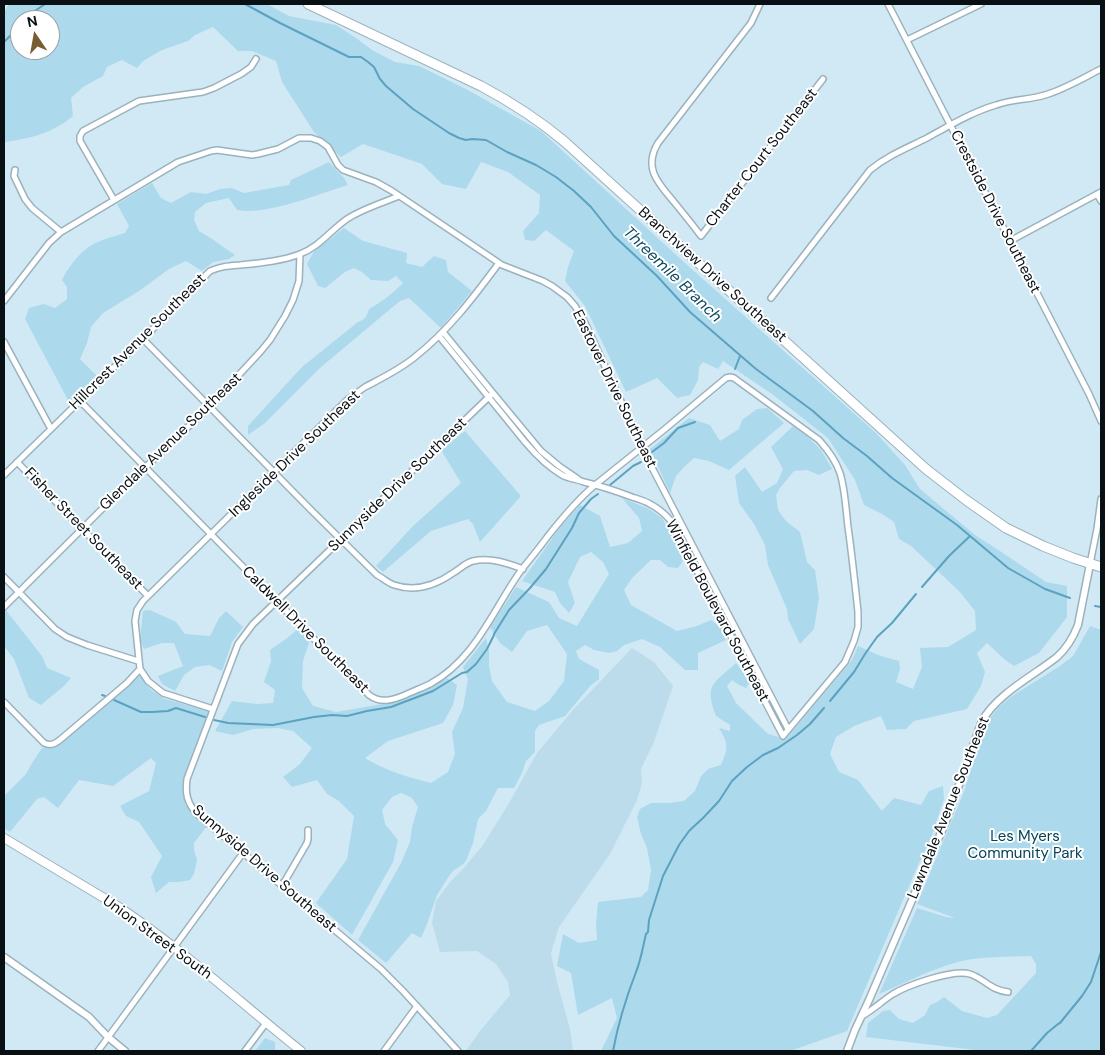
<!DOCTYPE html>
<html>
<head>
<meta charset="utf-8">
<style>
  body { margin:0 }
  #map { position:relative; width:1105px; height:1055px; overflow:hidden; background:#d1e9f4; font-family:"DM Sans",sans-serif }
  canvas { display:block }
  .frame { position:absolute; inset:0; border:5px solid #081014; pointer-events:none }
  .north { position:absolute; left:10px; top:10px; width:50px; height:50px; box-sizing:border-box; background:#fff; border:1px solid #9c9fa1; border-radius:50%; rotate:348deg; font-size:14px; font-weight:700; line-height:20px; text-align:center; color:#081014 }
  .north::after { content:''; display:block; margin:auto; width:18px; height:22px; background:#795d30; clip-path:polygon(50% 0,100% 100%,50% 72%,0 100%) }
</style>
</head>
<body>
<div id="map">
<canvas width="1105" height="1055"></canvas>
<div class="frame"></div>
<div class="north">N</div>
</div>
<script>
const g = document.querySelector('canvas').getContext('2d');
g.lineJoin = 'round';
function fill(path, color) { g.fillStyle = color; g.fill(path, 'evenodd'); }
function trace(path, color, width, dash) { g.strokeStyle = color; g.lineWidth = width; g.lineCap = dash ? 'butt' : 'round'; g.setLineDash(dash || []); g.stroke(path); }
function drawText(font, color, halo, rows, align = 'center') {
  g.font = font + ' "DM Sans",sans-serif'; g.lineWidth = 4; g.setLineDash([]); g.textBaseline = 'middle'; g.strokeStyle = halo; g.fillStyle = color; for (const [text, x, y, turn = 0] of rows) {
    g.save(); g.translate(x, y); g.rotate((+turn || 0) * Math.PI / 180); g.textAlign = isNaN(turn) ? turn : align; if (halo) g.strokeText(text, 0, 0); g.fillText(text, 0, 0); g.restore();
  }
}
fill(new Path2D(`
  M632 648 654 662 673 686 654 742 641 769 642 783 637 800 610 854 559 927 551 953 557 982 570 1029 573 1051H466L480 1031 510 995 508 982 496 964 477 951 440 952 432 923 436 901 450 882 462 870 483 845 509 803 537 753 573 710Z`), '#bcdceb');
fill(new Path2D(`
  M9 4H267L289 16 336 25 356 38 372 50 395 62 419 66 466 89 541 131 686 264 876 433 905 465 920 489 975 535 997 549 1046 582 1067 586V617L1039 653 1014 666 1004 659 987 643 977 653 985 672 981 686 967 709 914 721 906 729 887 730 881 716 854 726 836 737 830 754 839 772 858 780 882 811 894 798 921 805 929 791 943 786 944 799 929 844 918 865 847 1031 790 1051H601L617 1018 612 998 578 1015 571 973 557 966 563 934 579 943 597 940 596 925 598 902 641 897 648 890 651 870 647 848 641 834 637 817 640 809 651 803H669L684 801 695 791 701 776 708 769 721 765C728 749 729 744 719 728L730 731V725L716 716C704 684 713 684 736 663L750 682 746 688 739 685 732 680 727 686 736 703 768 734 786 739 852 660 858 646 878 655 899 661 900 669 896 682 913 689 922 667 920 648 948 647 976 630 975 611 960 592 911 546 899 539 894 522 882 514 864 505 855 480 828 438 772 394 723 361 718 369 703 362 699 367 698 380 690 395 677 398 657 378 626 392 585 306 565 281 568 267 574 251 546 230 534 241 525 240 523 231 539 213 540 195 508 172 481 162 466 189 442 184 422 164 363 144 341 157 314 132 282 82 276 61 252 51H238L213 27 195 35 188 41 162 50 143 61 137 68 122 60 107 67 103 76 83 87 71 98 73 116C53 133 29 139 4 142V12ZM20 20H50V50H20Z
  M329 162 344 178 348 185C318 194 266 216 237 210L229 198 206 203 195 212 194 220 199 231 212 239 235 255 229 259 213 262 202 271 186 261 169 269 139 291 103 313 91 327 87 343 80 359 97 376 69 402 25 319 29 308 44 304 55 308 67 299V287L62 280C69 266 82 248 98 242 106 238 116 236 125 233L129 226 117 204 152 183 161 198 171 203 191 192 206 194 220 189 232 188 244 193 289 185 291 180Z
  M344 228 363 241 407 253 406 263 422 267 434 256 446 260 448 272 472 291 441 328 409 298 400 301 321 367 265 423 248 435V426L302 367 358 322C365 320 367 316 369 309 382 302 392 294 403 283L396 276 388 281 371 280 362 272 354 268 345 272 325 288 318 286 307 264 314 251Z
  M767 408 784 423 729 470 709 461 694 458 684 467 676 476 670 493 650 449 689 418 710 425 720 441 739 429 742 420 757 409Z
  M793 426 807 436 821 450 832 469 819 475 807 470 794 471 780 488 776 495 778 510 786 521 800 532 807 562 815 570 819 598 814 629 800 644 788 619 787 609 768 565 765 545 754 524 739 503 735 476 745 467 762 492 777 483 783 469 771 447Z
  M465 431 521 496 480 542 473 524 468 519 431 531 383 572 376 566 413 526 461 483 441 450Z
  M622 498 649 509 662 518 681 551 683 561 678 568 668 567 660 560H651L633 577 624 590 631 605 677 631 697 626 711 620 721 628 726 640 698 653V670H685L660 647 642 639 624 645 617 651 609 653 594 650 585 645 576 651 579 659 599 670V679L591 685 565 716 539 725 535 731V752L526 761 522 773 514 788H498L486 811 478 819 473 843 466 861 462 865 454 870 449 876 437 895 427 924 421 938 412 933 386 963 358 940 401 863 410 842 412 827 418 807 412 798 401 793 392 797 382 810 385 824 398 840 393 862 352 935 316 903 347 859 354 816 339 801 327 794 317 780 292 787 283 777 300 764 312 748 293 731 277 728 253 729 233 735 215 731 232 701 257 704 273 703 275 690 264 682 271 661 270 650 286 639 298 629 310 640 303 661 302 688 313 706 336 712 394 702 428 689 447 678 457 685 453 705 443 723 388 741 365 758C386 771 408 777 431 783L448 772 455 754 452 732 463 708 468 679 463 667 486 638 489 651V666L492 681 507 702 535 711 549 701 564 681 567 654 547 625 527 631 512 652 500 643 490 627 516 587 549 602 559 618 577 626 609 574 603 562 591 552 580 557 568 582 575 603 569 613 560 603 555 592 522 581 561 526 580 505 600 516 610 547 628 543 642 531 639 518Z
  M5 609 42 656 47 668 71 678 64 686 41 705 29 698 14 659 4 646V611Z
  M150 610 176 622 185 634 210 636 219 618 226 611 243 627 232 642 222 671 209 665 195 667 184 675 175 691 162 684 158 676 183 666 174 643H162L144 649 140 641 143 611Z
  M1090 626 1101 630V1051H984L866 1037 868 1023 883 1011 890 1010 899 1019 913 1023 925 1015 930 1005 937 1002 944 997 962 1011 987 1018 997 1015 1036 973V964L1031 956C1008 957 980 956 958 962 931 969 905 983 879 994L917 908 946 917 955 918 917 904 953 818 963 794 979 746 990 718 999 707 1012 696 1060 666 1073 656Z
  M139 675 150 689 165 699 209 711 184 782 185 804 191 812 207 826 194 843V850L197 860 194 874 190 880 179 882H169L156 893 151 877 162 856 139 822 126 816 120 806 149 791 156 763 151 758 113 786 79 780 58 808 44 797 37 799 10 832 4 828V796L26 774 32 763 42 748 56 747Z
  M265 1038 275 1042V1051H255Z`), '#add9ed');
trace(new Path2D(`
  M245 4 280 23 349 57H361L368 62 374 67 380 79 386 86 413 109 449 133 459 138 466 140 472 139 486 140 507 152 536 165 556 177 574 191 591 207 614 236 657 276 690 312 756 369 813 411 843 438 867 456 892 478 957 525 1008 568 1045 589 1070 598
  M26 20 32 13 45 4
  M4 42 20 26
  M735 369 740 356
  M652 452 664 443 678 428 695 422
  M610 485 633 466 641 462
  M922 587 949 556 970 536
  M1095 606 1101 607
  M102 695 105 696
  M114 700 141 712H152L168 711 176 708 205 717
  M830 701 854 672 865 654 877 637 892 623 916 594
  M214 720 228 723 273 725 314 717 332 715 347 716 367 711 391 707 433 691 462 673 467 672 476 664 487 649 494 635V634L509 610 530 588 546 569 572 528 579 513 591 499 598 494
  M613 1051C618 1024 626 998 636 972 641 960 643 946 646 934L648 932 649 920 663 876 679 845 689 831 703 818 719 801 732 781 747 767 763 755 778 748 797 735 810 724 824 708
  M1031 1051 1047 1033 1058 1024 1060 1023 1082 996 1091 982 1101 952`), '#5ba2c0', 2);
const minor = new Path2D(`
  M760 4 751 23 658 143C643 168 658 183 674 202 683 213 692 224 701 236L823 79
  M888 4 1089 394 1101 421
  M907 40 981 4
  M15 170 14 176 25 199 32 208 61 232
  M1097 194 1101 201
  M114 200 80 141V136L83 131 139 101 203 92 214 88 241 74 251 67 256 59
  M1010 241 1101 192
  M771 298 870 170C887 156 907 148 927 138 949 126 972 112 996 105 1012 99 1029 100 1045 95 1065 89 1083 78 1101 69
  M4 301 49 243 61 232 178 162 211 151 217 150 252 155 258 154 278 149 299 138H311L320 141 328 147 338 165 343 170 376 182 392 191 502 265 543 281 552 286 567 297 575 306 585 323 647 458 788 729
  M443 332 493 393 541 451 559 466 578 479
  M143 339 312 511 377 575C383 578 388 583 394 585 415 592 436 585 453 573 460 569 465 563 473 561 490 557 507 563 523 569
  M4 342 51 429
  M80 401 369 695C381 704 393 700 405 695 413 691 422 688 430 684 476 659 493 609 522 569 531 558 540 547 548 536 563 517 577 500 595 485L665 429 726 378 730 377 734 378 819 440C828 450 836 461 840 473 845 489 846 510 848 527 852 555 855 584 858 612V627L854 641 845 662 783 736 671 521C665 514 658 508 650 504 645 501 638 499 632 497 616 491 601 486 584 482 577 479 569 479 562 475 548 467 536 455 525 442L439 336
  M17 462 148 596
  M4 475 143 339 210 271C223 266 227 266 240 265 260 263 282 261 300 254 319 247 331 230 347 219 362 209 382 203 399 196
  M1090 564 1097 529 1101 499
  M4 577 55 629 67 637 87 645 138 661
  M4 607 114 497 210 406 261 351 270 340 285 316 293 300 299 281 300 254
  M140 669 148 681 163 693 213 709
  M4 702 44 743C51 746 55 744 61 739L127 683 140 669 135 621 137 610 143 601 347 400C353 396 359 391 365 387 382 378 399 370 415 357 449 330 473 298 499 263
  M282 886 307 843 308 839V830
  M862 1016C873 1010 882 1001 893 994 908 985 953 969 970 974 985 979 990 990 1008 992
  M98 1051 243 853
  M245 1051 266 1023
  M384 1051 417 1006
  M458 1051 403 991 381 969 197 814C187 803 185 793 187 779L238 644 253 624 493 393`);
const tertiary = new Path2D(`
  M4 957 89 1017 108 1037 125 1051
  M847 1051 855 1030 869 1000 946 821 982 721C997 694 1033 676 1057 657 1067 648 1073 638 1078 625L1090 564`);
const secondary = new Path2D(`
  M4 838 119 907C183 950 241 1003 301 1051`);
const primary = new Path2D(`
  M308 4 481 86C511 102 539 120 565 142L926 469 966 500 1006 528 1043 546 1073 558 1101 567`);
trace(minor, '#9bb2bd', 8);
trace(tertiary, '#9bb2bd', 9);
trace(secondary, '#9bb2bd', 10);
trace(primary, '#9bb2bd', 11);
trace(minor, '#fff', 5);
trace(tertiary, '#fff', 6);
trace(secondary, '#fff', 8);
trace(primary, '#fff', 9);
drawText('15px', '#081014', '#fff', [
  ["Charter Court Southeast",762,158,-52],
  ["Crestside Drive Southeast",995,212,63],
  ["Branchview Drive Southeast",712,275,42],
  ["Hillcrest Avenue Southeast",138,342,-45],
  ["Eastover Drive Southeast",614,389,64],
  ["Glendale Avenue Southeast",171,442,-44],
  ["Ingleside Drive Southeast",295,454,-44],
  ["Sunnyside Drive Southeast",398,485,-44],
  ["Fisher Street Southeast",83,529,46],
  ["Winfield Boulevard Southeast",717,611,62],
  ["Caldwell Drive Southeast",305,630,45],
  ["Lawndale Avenue Southeast",949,808,-68],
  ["Sunnyside Drive Southeast",264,869,41],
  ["Union Street South",157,938,36]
]);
drawText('15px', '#024358', '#fff', [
  ["Les Myers",1025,837],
  ["Community Park",1025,854]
]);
drawText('italic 16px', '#0e4a60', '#fff', [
  ["Threemile Branch",672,275,44]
]);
</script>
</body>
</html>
